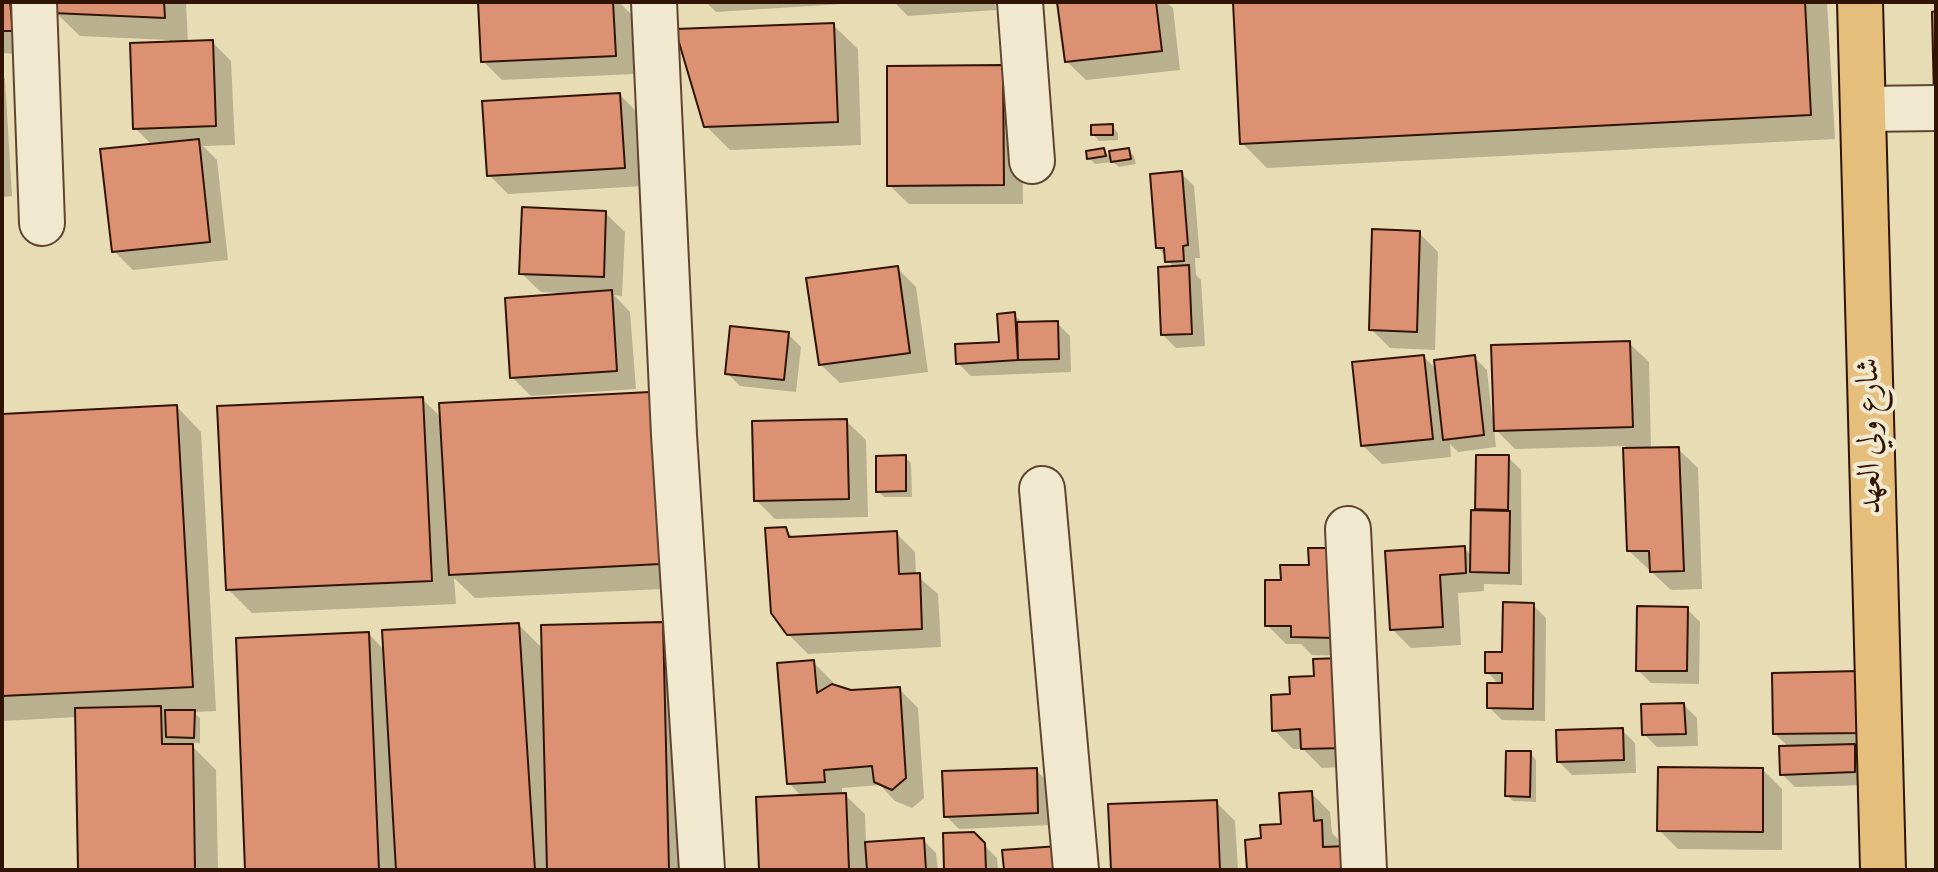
<!DOCTYPE html>
<html>
<head>
<meta charset="utf-8">
<style>
  body { margin:0 }
  #map { position:relative; width:1938px; height:872px; overflow:hidden; background:#e8dcb5; font-family:"Sorts Mill Goudy",serif }
  canvas { display:block }
  .frame { position:absolute; inset:0; border:4px solid #311303; pointer-events:none }
</style>
</head>
<body>
<div id="map">
<canvas width="1938" height="872"></canvas>
<div class="frame"></div>
</div>
<script>
const g = document.querySelector('canvas').getContext('2d');
g.lineJoin = 'round';
function fill(path, color) { g.fillStyle = color; g.fill(path, 'evenodd'); }
function trace(path, color, width, dash) { g.strokeStyle = color; g.lineWidth = width; g.lineCap = dash ? 'butt' : 'round'; g.setLineDash(dash || []); g.stroke(path); }
function drawText(font, color, halo, rows, align = 'center') {
  g.font = font + ' "Sorts Mill Goudy",Amiri,serif'; g.lineWidth = 8; g.setLineDash([]); g.textBaseline = 'middle'; g.strokeStyle = halo; g.fillStyle = color; for (const [text, x, y, turn = 0] of rows) {
    g.save(); g.translate(x, y); g.rotate((+turn || 0) * Math.PI / 180); g.textAlign = isNaN(turn) ? turn : align; if (halo) g.strokeText(text, 0, 0); g.fillText(text, 0, 0); g.restore();
  }
}
fill(new Path2D(`
  M2 2H30L36 55 2 53Z
  M54 2H186L188 43 212 42 231 61 235 145 203 146 217 160 228 260 133 270 114 251 153 146 135 128 169 40 80 36 55 12Z
  M457 2H619L631 14 634 74 502 80 483 61 481 5Z
  M706 2H842V4L716 12Z
  M894 2H995L996 10 908 16Z
  M1059 2H1166L1173 8 1180 70 1086 80 1066 61Z
  M1235 2H1827L1835 139 1267 168 1242 143Z
  M833 25 858 49 861 145 730 150 705 125Z
  M1003 67 1022 86 1023 204H909L889 185Z
  M2 76 5 79 12 196 2 197Z
  M620 95 639 114 643 186 508 194 489 175Z
  M1112 126 1118 133V140L1099 141 1093 134Z
  M1103 150 1112 159 1128 150 1134 156 1136 164 1119 167 1113 162 1095 164 1089 158Z
  M1181 173 1194 186 1200 258H1195L1196 275 1201 280 1205 346 1176 348 1163 335 1174 268 1158 247Z
  M605 213 625 232 622 296 614 295 630 312 636 389 531 396 512 377 560 293 541 292 521 273Z
  M1419 233 1438 252 1435 350 1390 348 1371 329Z
  M897 268 916 287 928 372 840 383 820 364Z
  M1014 315 1023 323H1057L1070 336 1071 372 971 376 958 363 1001 344Z
  M788 334 801 347 796 392 740 386 727 373Z
  M1629 343 1649 362 1651 449H1678L1698 468 1702 589 1671 590 1629 551 1625 446 1515 449 1494 428 1496 447 1458 452 1450 444 1451 457 1382 464 1362 445 1424 357 1437 370 1474 357 1487 370 1492 416Z
  M649 394 683 588 475 598 454 578 456 604 252 613 228 589 422 399 442 418Z
  M177 407 201 432 216 711 193 712 200 718V743H189L216 770 218 870H80L77 717 2 721V416Z
  M846 421 866 440 868 517 775 519 756 500Z
  M905 457 911 463 912 497H884L878 491Z
  M1478 457H1508L1521 470 1522 585 1484 584V591L1458 593 1461 645 1411 648 1392 629 1387 553 1464 548 1473 557Z
  M785 529 794 538 896 533 915 552 916 575 938 594 941 647 808 654 788 634Z
  M1282 582 1354 656 1312 655 1301 644H1286L1267 625Z
  M1533 605 1546 618 1545 721 1502 720 1489 707 1500 685 1487 672 1504 655Z
  M1687 609 1700 622 1699 684 1651 683 1638 670Z
  M662 624 686 648 692 870H247L369 634 385 651 519 625 544 650Z
  M813 662 833 682V686L850 692 899 689 918 708 924 798 912 808 895 801 880 785 842 788V795H845L865 814 866 844 923 840 936 853 938 870H761L758 799 802 797 789 783Z
  M1857 673 1867 785 1795 787 1782 774 1790 748 1775 734Z
  M1316 678 1363 766 1322 768 1303 749H1293L1274 730 1292 696Z
  M1684 705 1697 718 1698 746 1657 747 1644 734Z
  M1622 730 1635 743 1636 773 1572 775 1559 762Z
  M1530 753 1536 760V802L1513 801 1507 795Z
  M1036 770 1049 783 1050 825 959 829 946 816Z
  M1763 770 1782 789V850L1678 849 1659 830Z
  M1311 793 1330 812 1332 833 1340 841 1341 848 1249 870 1263 840 1283 825Z
  M1216 802 1235 821 1238 870H1113Z
  M973 834 997 858 998 870H946Z`), '#0003');
const building = new Path2D(`
  M2 2H10L13 31H2Z
  M52 2H164L165 18 53 13Z
  M478 2H613L616 56 481 62Z
  M1057 2H1156L1162 51 1065 62Z
  M1233 2H1805L1811 115 1240 144Z
  M1936 11V98H1934L1932 12Z
  M834 23 838 122 704 127 675 29Z
  M213 40 216 126 133 129 130 43Z
  M1003 65 1004 185 887 186V66Z
  M620 93 625 168 487 176 482 101Z
  M1113 124V135H1091V125Z
  M199 139 210 242 112 252 100 149Z
  M1104 148 1106 156 1087 159 1086 151Z
  M1129 148 1131 159 1111 162 1109 151Z
  M1182 171 1188 245 1183 246 1184 261 1165 262 1164 248H1156L1150 174Z
  M522 207 606 211 604 277 519 274Z
  M1372 229 1420 231 1417 332 1369 330Z
  M1189 265 1192 334 1161 335 1158 267Z
  M898 266 910 353 819 365 806 278Z
  M612 290 617 371 510 378 505 298Z
  M1015 312 1018 360 956 364 955 344 999 342 997 314Z
  M1058 321 1059 359 1018 360 1017 322Z
  M730 326 789 332 784 380 725 374Z
  M1630 341 1633 427 1494 431 1491 345Z
  M1424 355 1433 439 1361 446 1352 362Z
  M1475 355 1484 435 1443 440 1434 360Z
  M650 392 660 564 449 575 439 403Z
  M423 397 432 581 226 590 217 406Z
  M177 405 193 687 2 696V414Z
  M847 419 849 499 754 501 752 421Z
  M1679 447 1684 571 1650 572 1649 551H1627L1623 448Z
  M906 455V491L876 492V456Z
  M1476 455H1509L1508 510 1475 509Z
  M1471 510 1510 511 1509 573 1470 572Z
  M786 527 789 537 897 531 899 574 920 573 922 629 787 635 771 613 765 528Z
  M1465 546 1466 573 1440 575 1443 627 1390 630 1385 551Z
  M1308 548H1336V638L1291 637V626H1265V580H1281L1280 565H1309Z
  M1503 602 1534 603 1533 709 1487 708V683H1502V673H1485V652H1502Z
  M1637 606 1688 607 1687 671H1636Z
  M663 622 669 870H547L541 625Z
  M519 623 535 870H396L382 630Z
  M369 632 379 870H245L236 638Z
  M1341 658 1345 748 1301 749 1300 729 1272 731 1271 695 1290 694 1289 677 1314 676 1313 659Z
  M814 660 817 693 832 684 851 690 900 687 906 778 892 790 874 782 872 766 824 770 825 782 787 784 777 663Z
  M1858 671 1860 733 1773 734 1772 673Z
  M1684 703 1686 734 1642 735 1641 704Z
  M161 706 162 744H193L195 870H78L75 708Z
  M165 710H195L194 738 166 737Z
  M1623 728 1624 760 1557 762 1556 730Z
  M1855 744V772L1780 775 1779 746Z
  M1506 751H1531L1530 797 1505 796Z
  M1658 767 1763 768V832L1657 831Z
  M1037 768 1038 813 944 817 942 771Z
  M1312 791 1314 821 1322 820 1323 847 1347 846 1348 870H1247L1245 840 1261 838 1260 825 1281 824 1279 793Z
  M846 793 849 869 759 870 756 797Z
  M1217 800 1220 870H1111L1108 804Z
  M974 832 985 843 986 870H944L943 833Z
  M924 838 926 870H867L865 842Z
  M1059 846 1061 870H1004L1002 850Z`);
fill(building, '#db9172');
trace(building, '#311303', 2);
const minor = new Path2D(`
  M34 2 42 223
  M654 2 674 435 702 870
  M1020 2 1032 161
  M1865 109 1936 108
  M1042 489 1076 870
  M1348 529 1364 870`);
const major = new Path2D(`
  M1860 2 1883 870`);
trace(minor, '#5f4530', 48);
trace(major, '#311303', 48);
trace(minor, '#f0e8cf', 44);
trace(major, '#e4be7a', 44);
drawText('32px', '#311303', '#f0e8cf', [
  ["شارع ولي العهد",1873,436,-91]
]);
</script>
</body>
</html>
